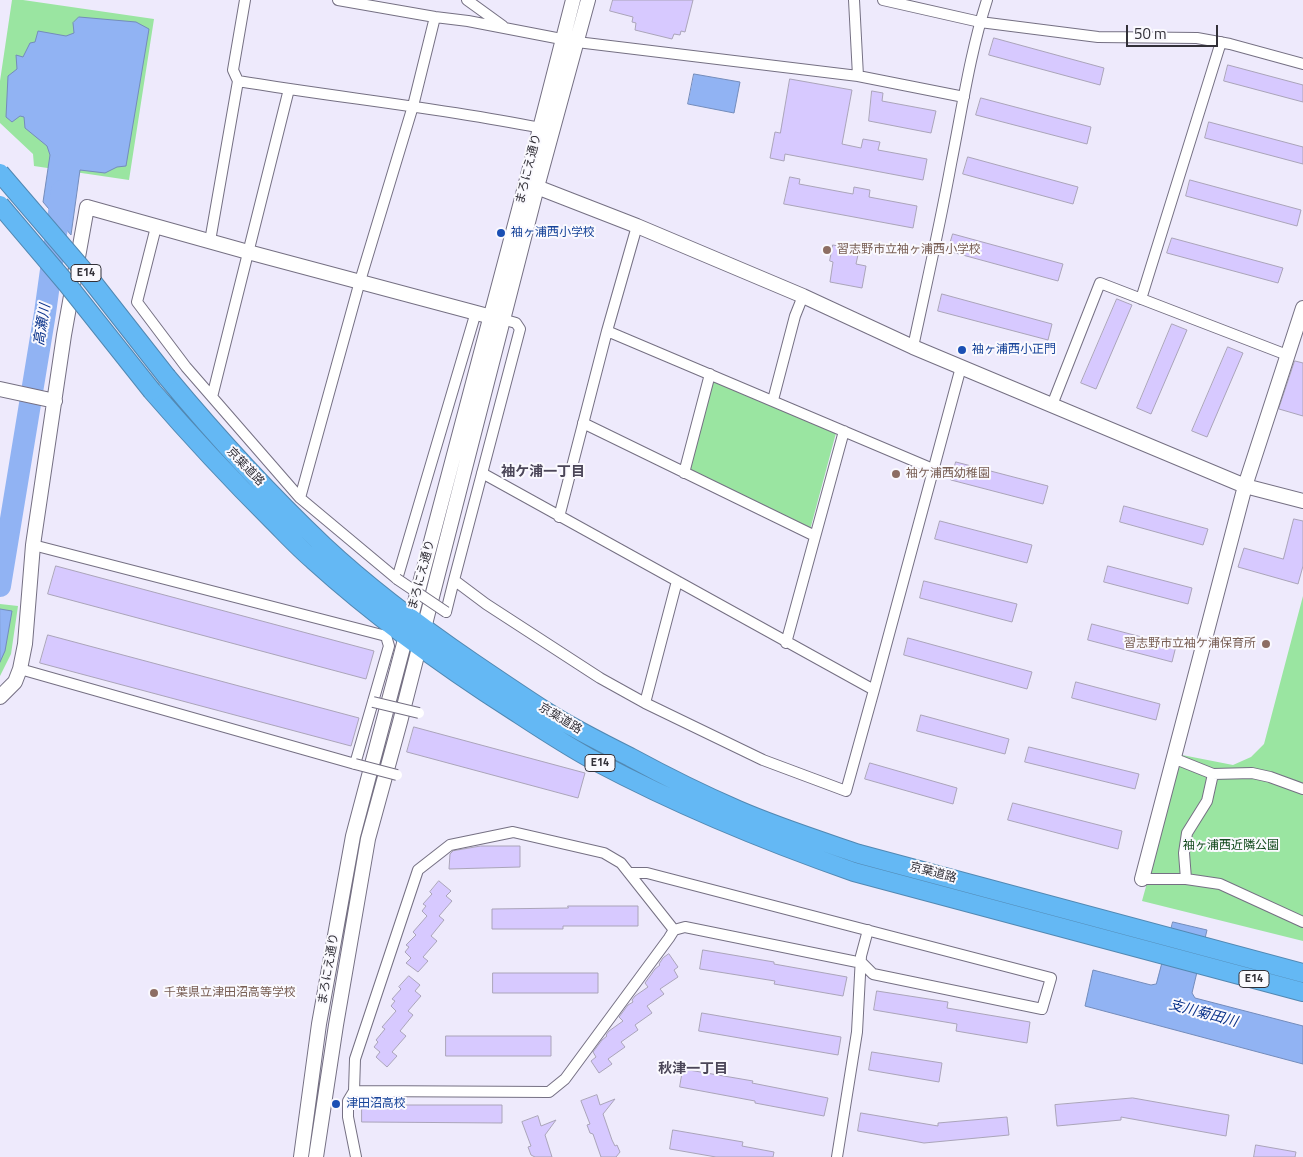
<!DOCTYPE html>
<html>
<head>
<meta charset="utf-8">
<style>
  body { margin:0 }
  #map { position:relative; width:1303px; height:1157px; overflow:hidden; background:#eeeafc; font-family:"Titillium Web",sans-serif }
  canvas { display:block }
  .scale { position:absolute; left:1126px; top:25px; width:92px; height:22px; box-sizing:border-box; border:2px solid #323038; border-top:0; padding-left:6px; font-size:15px; line-height:18px; white-space:nowrap; color:#323038; -webkit-text-stroke:4px #faf9fe; paint-order:stroke }
</style>
</head>
<body>
<div id="map">
<canvas width="1303" height="1157"></canvas>
<div class="scale">50 m</div>
</div>
<script>
const g = document.querySelector('canvas').getContext('2d');
g.lineJoin = 'round';
function fill(path, color) { g.fillStyle = color; g.fill(path, 'evenodd'); }
function trace(path, color, width, dash) { g.strokeStyle = color; g.lineWidth = width; g.lineCap = dash ? 'butt' : 'round'; g.setLineDash(dash || []); g.stroke(path); }
function drawText(font, color, halo, rows, align = 'center') {
  g.font = font + ' "Titillium Web","Noto Sans JP",sans-serif'; g.lineWidth = 4; g.setLineDash([]); g.textBaseline = 'middle'; g.strokeStyle = halo; g.fillStyle = color; for (const [text, x, y, turn = 0] of rows) {
    g.save(); g.translate(x, y); g.rotate((+turn || 0) * Math.PI / 180); g.textAlign = isNaN(turn) ? turn : align; if (halo) g.strokeText(text, 0, 0); g.fillText(text, 0, 0); g.restore();
  }
}
fill(new Path2D(`
  M12 0H23L154 19 129 180 34 166 33 154 0 123V81Z
  M713 381 836 433 810 530 689 470Z
  M1303 596V941L1142 901 1182 755 1233 765 1251 757 1264 744Z
  M0 604 18 606 11 654 0 676Z`), '#9ae5a1');
const water = new Path2D(`
  M79 17 136 22 149 29 126 166 117 167 105 173 80 170 71 235 43 202 50 155 47 146 25 128 24 117 20 116 12 122 6 117 8 76 17 69 16 55 23 57 30 43 35 42 38 31 66 36 74 33 73 23Z
  M694 74 740 82 734 113 688 104Z
  M0 609 12 611 5 651 0 662Z
  M1173 922 1207 930 1192 993 1195 998 1303 1026V1064L1085 1006 1093 970 1151 985 1156 984Z`);
fill(water, '#91b3f3');
trace(water, '#748cbb', 1);
trace(new Path2D(`
  M0 586 45 313 62 191`), '#91b3f3', 22);
const building = new Path2D(`
  M613 0H693L685 32 681 31 680 35 674 34 672 39 635 30 636 23 632 22 633 17 610 11Z
  M994 38 1104 68 1100 85 989 55Z
  M1228 65 1303 85V102L1224 81Z
  M790 79 852 90 842 144 861 148 863 139 880 142 878 150 927 159 923 180 785 154 784 161 770 158 775 132 780 133Z
  M872 91 883 93 882 101 936 111 931 133 869 121Z
  M981 98 1091 127 1087 144 976 115Z
  M1209 122 1303 147V164L1205 138Z
  M968 157 1078 187 1073 204 963 174Z
  M790 177 800 179 799 184 853 194 854 187 870 190 869 197 917 206 913 228 784 204Z
  M1190 180 1301 210 1297 226 1186 196Z
  M953 234 1063 264 1058 281 948 251Z
  M1172 238 1283 268 1278 283 1167 253Z
  M833 245 859 250 856 264 866 266 862 288 830 282 833 262 830 261Z
  M942 294 1052 324 1048 340 938 311Z
  M1117 299 1132 305 1096 389 1081 383Z
  M1172 324 1187 330 1151 414 1137 408Z
  M1228 347 1243 353 1207 437 1192 431Z
  M1295 361 1303 363V416L1279 409Z
  M956 462 1048 486 1043 504 951 480Z
  M1124 506 1208 529 1203 545 1120 522Z
  M1294 519 1303 521V566L1298 584 1238 567 1244 548 1283 559Z
  M940 521 1032 545 1027 563 935 539Z
  M56 566 374 651 366 679 48 594Z
  M1108 566 1192 588 1188 604 1104 582Z
  M924 581 1017 604 1012 622 920 598Z
  M1092 624 1176 646 1172 662 1088 640Z
  M48 635 359 718 351 746 40 663Z
  M908 638 1032 672 1027 689 904 655Z
  M1076 682 1160 704 1156 720 1072 698Z
  M921 715 1009 739 1005 754 917 731Z
  M414 727 585 773 578 798 407 752Z
  M1029 747 1139 774 1135 789 1025 762Z
  M870 763 957 788 953 804 865 779Z
  M1013 803 1122 831 1118 849 1008 820Z
  M481 846H520V867L449 869 450 854 453 851Z
  M439 881 451 891 446 896 452 901 439 916 444 920 431 936 437 941 423 957 428 961 418 972 406 963 411 958 405 952 409 947 406 945 416 935 413 932 427 916 422 911 426 906 423 904 432 894 430 892Z
  M568 906H638V926H563V929H492V909L568 908Z
  M703 950 774 962V964L847 977 843 996 774 984 775 981 700 969Z
  M669 954 678 967 674 970 678 977 660 989 664 994 647 1006 652 1013 635 1025 638 1030 621 1042 625 1047 608 1059 612 1064 599 1073 591 1061 596 1057 593 1052 602 1040 607 1036 606 1035 609 1031 623 1021 619 1017 628 1005 633 1002 632 1000 635 996 648 987 645 983 655 969 660 965 659 964 663 958Z
  M493 973H598V993H493Z
  M409 976 420 985 415 991 421 996 408 1011 413 1015 400 1031 406 1036 392 1052 397 1056 387 1067 376 1057 380 1052 374 1047 378 1042 376 1040 385 1029 382 1027 396 1011 391 1006 395 1001 392 999 401 989 399 987Z
  M877 991 948 1002 947 1008 1030 1022 1027 1043 956 1031 957 1024 874 1010Z
  M702 1013 841 1037 838 1055 699 1031Z
  M446 1036H551V1056H446Z
  M872 1052 942 1063 939 1082 869 1070Z
  M683 1069 753 1081 752 1083 828 1098 824 1116 755 1103V1101L680 1087Z
  M597 1095 600 1105 615 1099 603 1114 612 1140 615 1146 617 1145 620 1152 616 1157H601L593 1134 590 1133 587 1125 590 1124 581 1101Z
  M1133 1098 1229 1115 1226 1136 1121 1117V1120L1057 1126 1055 1105Z
  M362 1105H502V1123L362 1122Z
  M861 1113 938 1126V1123L1007 1117 1009 1135 924 1143 858 1131Z
  M538 1116 541 1126 556 1120 545 1135 552 1157H535L531 1155 528 1147 531 1146 522 1122Z
  M673 1130 743 1142 742 1146 774 1152 773 1157H716L670 1149Z
  M1256 1145 1296 1152 1295 1157H1254Z`);
fill(building, '#d7c9ff');
trace(building, '#aaa4b9', 1);
const street = new Path2D(`
  M338 0 435 17 468 21 577 42 858 76 964 97
  M467 0 503 26
  M854 0 858 76
  M883 0 980 22 1098 37 1197 38 1230 44 1303 64
  M238 81C340 98 444 108 546 129
  M156 227 137 302 186 367 300 498 397 579 476 312
  M210 241 238 81 233 70 245 0
  M1141 299 1221 42
  M502 319 516 323 520 329 454 580 486 604 600 678 645 703 763 760 846 791 874 690 961 367
  M607 331 933 469
  M913 347C926 286 940 225 951 164 962 109 970 53 987 0
  M212 397 289 89
  M773 400 795 316 803 296
  M1052 405 1100 283 1287 355
  M583 423 815 536
  M482 473 874 690
  M684 473 710 374
  M300 498 360 281 413 106 435 17
  M559 517 607 331 637 226
  M446 612 454 580
  M786 643 844 431
  M20 669 355 764 389 646 386 636 33 545
  M645 703 677 581
  M1173 758 1213 774 1252 773 1270 777 1303 789
  M1142 879H1186L1220 884 1303 922
  M1186 879 1184 853 1187 833 1207 801 1213 774
  M354 1091 549 1092 565 1079 669 938 674 930 685 927 862 963 873 974 1042 1009 1051 978 647 873H630
  M356 1157 348 1117V1101L354 1091 355 1059 418 870 450 845 513 832 604 853 621 863 674 930
  M837 1157 857 1032 861 956 868 930`);
const secondary = new Path2D(`
  M529 184 637 226 803 296 913 347 1245 486 1303 501
  M0 389 55 401
  M0 697 15 682 20 669 25 644 33 545 64 335 87 207 248 252 499 319
  M1142 879 1245 486 1303 308
  M301 1157 319 1024 353 836 526 183 573 0
  M316 1157 336 1025 368 839 400 722 537 187 588 0`);
const highway = new Path2D(`
  M167 377C216 436 268 493 324 546 370 589 421 627 472 662 497 679 522 696 547 712 574 729 602 743 630 757 665 776 701 794 738 810 777 827 818 840 859 854L1303 973
  M152 391C191 436 231 479 273 521 286 534 299 548 313 560 376 617 442 665 514 711 540 728 567 746 595 761 678 805 765 841 854 872L1303 992`);
trace(street, '#757083', 12);
trace(secondary, '#757083', 16);
trace(highway, '#5288b2', 20);
trace(street, '#fff', 10);
trace(secondary, '#fff', 14);
trace(highway, '#64b8f4', 18);
const streetBridge = new Path2D(`
  M397 579 446 612
  M373 702 419 713
  M355 764 397 775`);
const highwayBridge = new Path2D(`
  M0 173 84 271 167 377
  M0 205 67 284 152 391`);
trace(streetBridge, '#757083', 12, []);
trace(highwayBridge, '#5288b2', 20, []);
trace(streetBridge, '#fff', 10);
trace(highwayBridge, '#64b8f4', 18);
for (const [x, y, r, color] of [
  [501,233,5,"#1a4fb4"],
  [827,250,5,"#8d6e63"],
  [962,350,5,"#1a4fb4"],
  [896,474,5,"#8d6e63"],
  [1266,644,5,"#8d6e63"],
  [154,993,5,"#8d6e63"],
  [336,1104,5,"#1a4fb4"]
]) { const dot = new Path2D(); dot.arc(x, y, r, 0, 2 * Math.PI); g.fillStyle = color; g.fill(dot); trace(dot, '#faf9fe', 2); }
for (const [x, y, w] of [
  [86,273,30],
  [600,763,30],
  [1254,979,30]
]) { const box = new Path2D(); box.roundRect(x - w / 2, y - 8.5, w, 17, 4); g.fillStyle = '#faf9fe'; g.fill(box); trace(box, '#323038', 1); }
drawText('bold 11px', '#323038', null, [
  ["E14",86,273],
  ["E14",600,763],
  ["E14",1254,979]
]);
drawText('12px', '#323038', '#faf9fe', [
  ["まろにえ通り",529,169,-76],
  ["京葉道路",245,467,46],
  ["まろにえ通り",422,575,-75],
  ["京葉道路",560,719,31],
  ["京葉道路",933,873,15],
  ["まろにえ通り",329,969,-80]
]);
drawText('12px', '#164399', '#faf9fe', [
  ["袖ヶ浦西小学校",511,233],
  ["袖ヶ浦西小正門",972,350],
  ["津田沼高校",346,1104]
], 'left');
drawText('12px', '#785e54', '#faf9fe', [
  ["習志野市立袖ヶ浦西小学校",837,250],
  ["袖ケ浦西幼稚園",906,474],
  ["習志野市立袖ケ浦保育所",1256,644,"right"],
  ["千葉県立津田沼高等学校",164,993]
], 'left');
drawText('12px', '#144b1f', '#faf9fe', [
  ["袖ヶ浦西近隣公園",1231,846]
]);
drawText('italic 14px', '#073089', '#faf9fe', [
  ["高瀬川",43,325,-81],
  ["支川菊田川",1203,1014,15]
]);
drawText('bold 14px', '#4b4658', '#faf9fe', [
  ["袖ケ浦一丁目",543,473],
  ["秋津一丁目",693,1070]
]);
</script>
</body>
</html>
